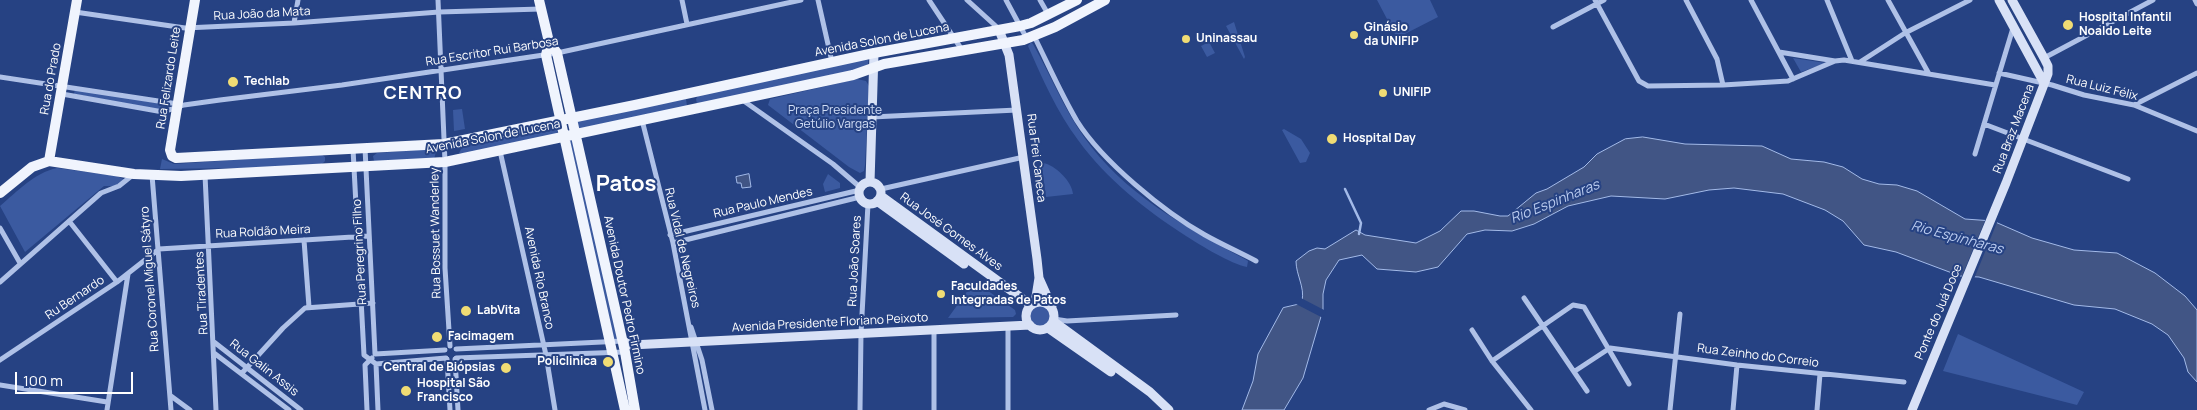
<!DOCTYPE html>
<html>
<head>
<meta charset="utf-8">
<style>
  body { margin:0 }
  #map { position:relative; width:2197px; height:410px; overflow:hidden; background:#264283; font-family:Manrope,sans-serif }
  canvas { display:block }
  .scale { position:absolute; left:15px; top:372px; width:118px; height:22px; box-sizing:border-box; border:2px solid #fff; border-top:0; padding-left:6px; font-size:15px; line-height:18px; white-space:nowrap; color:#fff; -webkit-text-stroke:4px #264283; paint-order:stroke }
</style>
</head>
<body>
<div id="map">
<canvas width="2197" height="410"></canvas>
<div class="scale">100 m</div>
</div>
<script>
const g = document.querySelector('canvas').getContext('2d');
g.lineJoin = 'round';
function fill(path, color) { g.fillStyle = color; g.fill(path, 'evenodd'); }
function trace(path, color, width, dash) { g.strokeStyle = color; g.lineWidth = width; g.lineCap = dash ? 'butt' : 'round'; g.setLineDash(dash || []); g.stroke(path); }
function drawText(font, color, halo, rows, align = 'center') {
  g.font = font + ' Manrope,sans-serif'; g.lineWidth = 4; g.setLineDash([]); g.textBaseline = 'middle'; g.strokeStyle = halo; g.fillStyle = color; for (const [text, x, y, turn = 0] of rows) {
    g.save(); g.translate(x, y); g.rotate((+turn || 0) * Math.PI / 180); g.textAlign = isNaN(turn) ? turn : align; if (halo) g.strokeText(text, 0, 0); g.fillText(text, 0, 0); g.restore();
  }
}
fill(new Path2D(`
  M1377 0H1430L1438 17 1397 38Z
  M1234 22 1245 57 1244 59 1226 26Z
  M1031 42 1033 44C1050 74 1064 109 1084 137 1123 193 1185 227 1243 258L1248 261 1247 267C1231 264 1200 245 1186 236 1146 210 1107 180 1078 140 1057 112 1042 78 1028 46Z
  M1209 42 1215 53 1207 57 1201 46Z
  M1793 58 1826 63 1801 72Z
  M858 59 868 60V64L864 67 851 71 697 104 696 99 699 94Z
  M857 79 866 81 869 86 865 165 864 171 860 173 849 167 768 105 770 99Z
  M75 89 168 105 161 110 74 94Z
  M686 99 687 106 581 130 576 123 578 119Z
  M462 109 465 129 454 131 453 110Z
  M553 127 559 129 556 134 466 155 459 153 464 144Z
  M1284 129 1301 139 1310 153 1306 162 1300 163 1282 130Z
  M576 134 624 347 611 341 565 136Z
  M431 149 436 152 434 159 382 163 374 161 373 156 377 153Z
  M321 154 325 157V161L319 167 160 169 162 159 174 164Z
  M1043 163C1055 165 1072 181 1073 194L1046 197 1043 175 1042 172 1036 173 1037 168Z
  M57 168 117 176 125 180 116 186H104L25 252 0 206C18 191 34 173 57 168Z
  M828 174 840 183V188L825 192 823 184Z
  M977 283 1015 310 1016 314 1013 317 948 318 971 286 974 288Z
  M1030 316a10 10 0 1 1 20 0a10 10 0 1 1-20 0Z
  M1958 334 2084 392 2077 405 1943 371Z`), '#3b5aa0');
const water = new Path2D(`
  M1643 137 1685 144 1762 146 1791 159 1824 162 1843 167 1862 179 1879 184 1897 185 1917 191 1965 219 1993 221 2032 238 2074 250 2117 253 2155 273 2185 296 2197 310V382L2188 372 2184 358 2168 335 2152 324 2115 309 2074 305 1979 277 1960 276 1896 252 1864 245 1843 221 1825 210 1783 194 1734 188 1709 190 1665 199 1611 196 1568 206 1534 224 1512 231 1485 230 1467 234 1438 267 1416 272 1377 269 1362 255 1339 260 1326 280 1323 294V312L1302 301C1305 287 1296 275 1296 261L1309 251 1317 248 1325 249 1356 230 1365 235 1416 243 1440 231 1461 211H1474L1500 216H1508L1536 193 1547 189 1584 167 1597 154 1625 139Z
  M749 174 751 187 742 188 741 183H737L736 177Z
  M1300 304 1322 313 1303 378 1284 410H1242L1253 381 1258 354 1283 308Z`);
fill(water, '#415585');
trace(water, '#a3bae8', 1);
fill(new Path2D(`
  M1986 218 1998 220 1974 279 1961 278Z
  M1301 298 1326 311 1323 318 1294 303 1300 302Z`), '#264283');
trace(new Path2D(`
  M1345 189 1361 223 1359 234`), '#a3bae8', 2.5);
trace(new Path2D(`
  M438 0 445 162V268L450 346
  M682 0 687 24
  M818 0 832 62
  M929 0 962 50
  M967 0 999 29
  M1006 0 1027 39
  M1040 0 1048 14
  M1595 0 1639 81 1648 86 1723 85 1788 81 1835 61 1844 60 1995 85
  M1686 0 1717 59 1723 85
  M1751 0 1793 79
  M1827 0 1852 61
  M1888 0 1929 74
  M2195 0 2197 4
  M75 12 185 28 294 23 439 12 541 9
  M294 23 298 0
  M1553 27 1604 0
  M1034 36C1048 64 1061 94 1077 121 1102 161 1164 212 1205 235 1221 244 1239 252 1256 261
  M1779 52 1835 61
  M2044 58 2153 0
  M1860 62 1905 33 1970 0
  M1999 73 2052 85 2084 95 2134 105 2197 131
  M0 77 178 104
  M62 94 163 112 184 105 220 100 342 85 557 53 801 0
  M741 99 833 164 861 188
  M2134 105 2197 73
  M872 117 1017 110
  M642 120 673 243 705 410
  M1984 124 2128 179
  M365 148 375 354
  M353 149 364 355 376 364
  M500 151 546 355 555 410
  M1975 154 2013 28
  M152 175 171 410
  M205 175 216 410
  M881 189 1024 157
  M69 221 117 282
  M0 228 20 263
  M670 235 860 190
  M304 240 309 307
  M673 243 860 197
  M159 249 369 236
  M0 282 101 193 119 186 134 174
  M1524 298 1587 391
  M1054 319 1067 321 1176 315
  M691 327 702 360 712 410
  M1008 327V410
  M934 330V410
  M1472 330 1492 361 1531 410
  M214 342 301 410
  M456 349 623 341
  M214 353 289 410
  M375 354 445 350
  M456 358 625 352
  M447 359 450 410
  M455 359 458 410
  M0 360 117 282 159 249
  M1492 361 1573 305 1584 307 1629 384
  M376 364 446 358
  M376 364 378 410
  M1575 371 1610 348 1737 365 1904 382
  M242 373 283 328 305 308 373 303
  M0 385 107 402
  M171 396 190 410
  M107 410 128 274
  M367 410 365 365 372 358
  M860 410 861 333 868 204
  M1429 410 1444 404 1465 410
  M1670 410 1680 314
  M1733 410 1737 365
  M1817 410 1820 374`), '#afc1e7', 5);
trace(new Path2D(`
  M1999 0 2044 83
  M999 30 1009 55 1037 259 1039 278 1035 303
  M870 182 874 53
  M859 193a11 11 0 1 1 22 0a11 11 0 1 1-22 0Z
  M881 196 1031 305
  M877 201 964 264
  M1039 278 1052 307
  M1026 316a14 14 0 1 1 28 0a14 14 0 1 1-28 0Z
  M1053 321 1150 392 1169 410
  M1048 328 1111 372
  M623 341 631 345 1030 325
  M1912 410 2006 183 2048 74V66L2044 58 2012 0`), '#d8e1f6', 9);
trace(new Path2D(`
  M195 0 170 150 172 156 176 158 444 144 635 105 874 53 1020 26 1031 23 1077 0
  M539 0 549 42 557 53 625 352 635 410
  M549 42 546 55 625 410
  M49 161 77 0
  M0 193 32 167 49 161 134 174 181 176 445 162 853 75 884 64 1023 40 1055 27 1105 0`), '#f0f4fd', 10);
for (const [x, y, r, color] of [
  [2068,25,6,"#f0dc74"],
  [1354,35,5,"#f0dc74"],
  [1186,39,5,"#f0dc74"],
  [233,82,6,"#f0dc74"],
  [1383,93,5,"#f0dc74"],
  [1332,139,6,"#f0dc74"],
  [941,294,5,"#f0dc74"],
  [466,311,6,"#f0dc74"],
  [437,337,6,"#f0dc74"],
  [608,362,6,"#f0dc74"],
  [506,368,6,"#f0dc74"],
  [406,391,6,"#f0dc74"]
]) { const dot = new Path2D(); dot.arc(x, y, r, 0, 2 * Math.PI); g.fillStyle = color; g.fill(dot); trace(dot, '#264283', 2); }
drawText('12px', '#fff', '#264283', [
  ["Rua João da Mata",262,14,-3],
  ["Avenida Solon de Lucena",882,40,-11],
  ["Rua Escritor Rui Barbosa",492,52,-9],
  ["Rua Felizardo Leite",169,78,-81],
  ["Rua do Prado",51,79,-80],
  ["Rua Luiz Félix",2102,88,14],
  ["Rua Braz Macena",2014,129,-69],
  ["Avenida Solon de Lucena",493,137,-11],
  ["Rua Frei Caneca",1036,158,83],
  ["Rua Paulo Mendes",763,203,-13],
  ["Rua Roldão Meira",263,232,-3],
  ["Rua José Gomes Alves",951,232,36],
  ["Rua Bossuet Wanderley",436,233,-91],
  ["Rua Vidal de Negreiros",682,248,77],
  ["Rua Peregrino Filho",360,252,-93],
  ["Rua João Soares",855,261,-87],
  ["Avenida Rio Branco",539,278,78],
  ["Rua Coronel Miguel Sátyro",150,279,-94],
  ["Rua Tiradentes",202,293,-93],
  ["Avenida Doutor Pedro Firmino",624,295,78],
  ["Ru Bernardo",75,298,-34],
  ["Ponte do Juá Doce",1939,312,-67],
  ["Avenida Presidente Floriano Peixoto",830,323,-3],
  ["Rua Zeinho do Correio",1758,356,7],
  ["Rua Galin Assis",264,368,38]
]);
drawText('bold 12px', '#fff', '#264283', [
  ["Hospital Infantil",2079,18],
  ["Noaldo Leite",2079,32],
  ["Ginásio",1364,28],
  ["da UNIFIP",1364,42],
  ["Uninassau",1196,39],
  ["Techlab",244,82],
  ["UNIFIP",1393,93],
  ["Hospital Day",1343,139],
  ["Faculdades",951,287],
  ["Integradas de Patos",951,301],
  ["LabVita",477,311],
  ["Facimagem",448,337],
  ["Policlinica",597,362,"right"],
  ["Central de Biópsias",495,368,"right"],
  ["Hospital São",417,384],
  ["Francisco",417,398]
], 'left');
drawText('12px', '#d2def6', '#264283', [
  ["Praça Presidente",835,111],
  ["Getúlio Vargas",835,125]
]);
drawText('italic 14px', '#bacbef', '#264283', [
  ["Rio Espinharas",1555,202,-22],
  ["Rio Espinharas",1957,238,15]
]);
g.letterSpacing = '1px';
drawText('bold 18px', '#fff', '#264283', [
  ["CENTRO",423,94]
]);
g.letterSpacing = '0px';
drawText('bold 22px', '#fff', '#264283', [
  ["Patos",626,185]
]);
</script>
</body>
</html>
